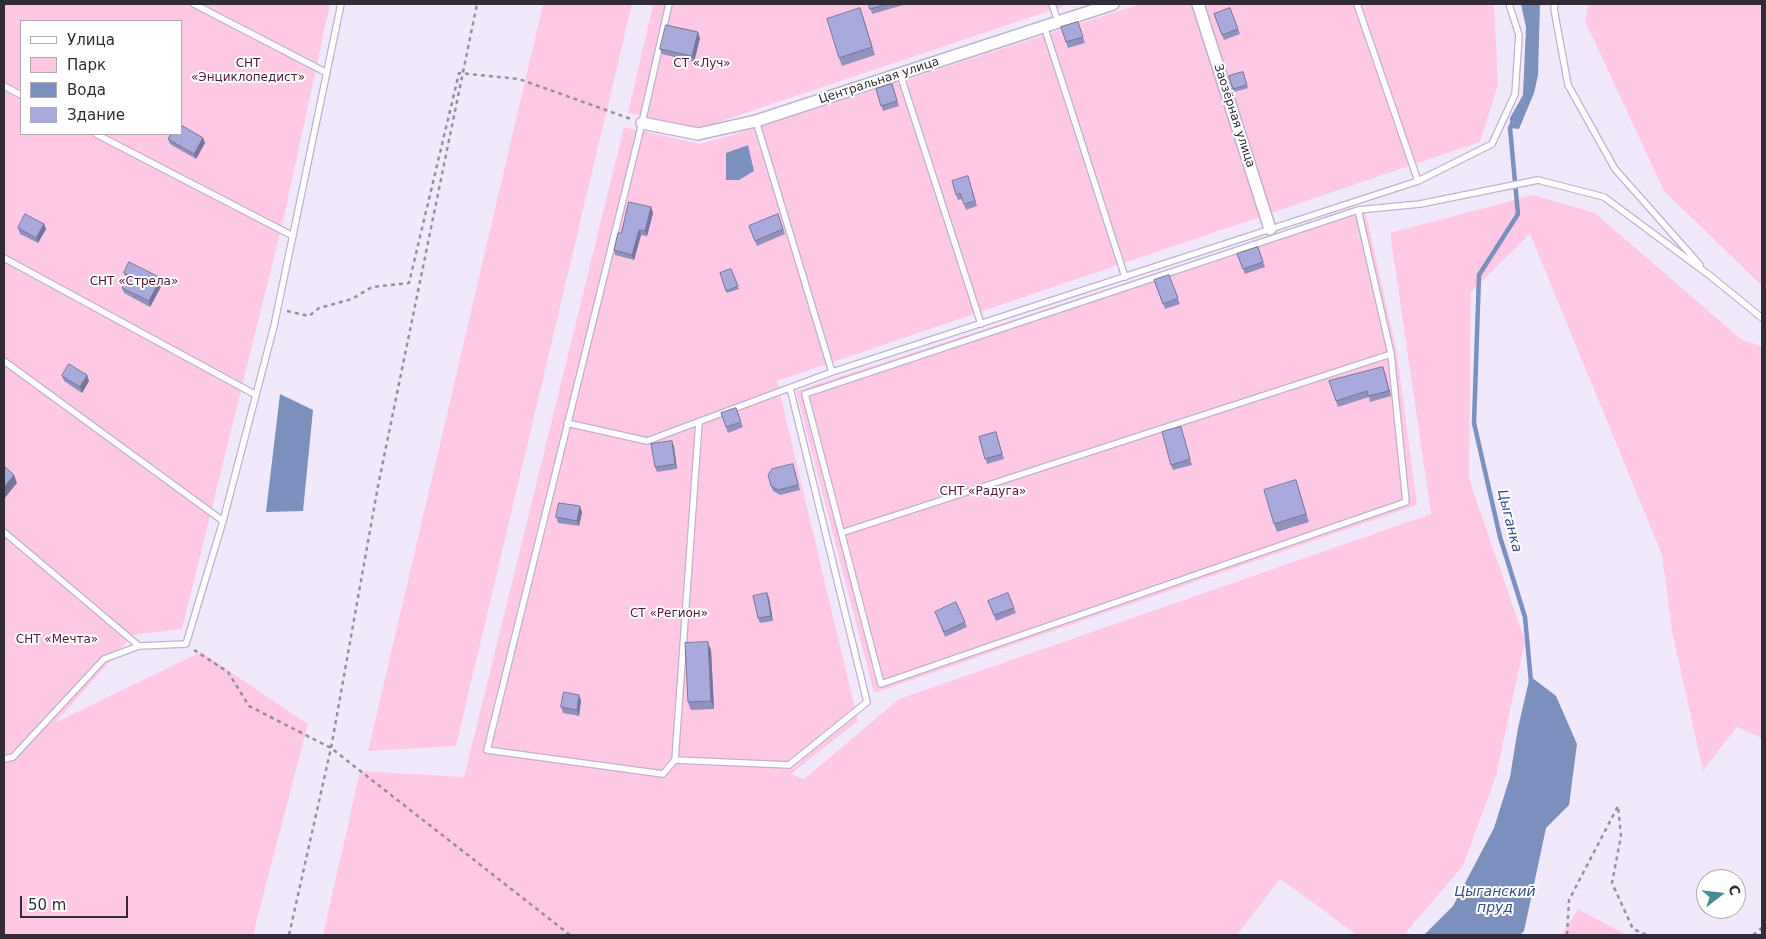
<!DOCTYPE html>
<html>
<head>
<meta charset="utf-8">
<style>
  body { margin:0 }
  #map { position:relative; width:1766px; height:939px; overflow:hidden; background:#f1e8fc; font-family:"DejaVu Sans",sans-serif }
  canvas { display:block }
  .frame { position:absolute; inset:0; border:5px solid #312c38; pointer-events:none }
  .legend { position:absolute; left:20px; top:20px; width:162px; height:115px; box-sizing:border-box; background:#fff; border:1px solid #adabaf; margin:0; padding:6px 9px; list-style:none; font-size:15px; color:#312c38 }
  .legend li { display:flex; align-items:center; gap:10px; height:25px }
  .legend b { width:25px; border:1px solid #adabaf }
  .north { position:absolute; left:1696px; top:869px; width:50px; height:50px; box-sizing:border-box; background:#fff; border:1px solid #adabaf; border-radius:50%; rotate:74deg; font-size:14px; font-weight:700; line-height:20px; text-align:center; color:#312c38 }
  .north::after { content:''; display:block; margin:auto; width:18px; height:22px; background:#458c93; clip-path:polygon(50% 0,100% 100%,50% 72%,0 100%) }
  .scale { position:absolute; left:20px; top:896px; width:108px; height:22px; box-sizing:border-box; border:2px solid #312c38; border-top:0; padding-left:6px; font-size:15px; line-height:18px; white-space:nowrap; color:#312c38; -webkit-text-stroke:4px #fff; paint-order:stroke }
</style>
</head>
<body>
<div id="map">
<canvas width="1766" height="939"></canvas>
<div class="frame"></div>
<ul class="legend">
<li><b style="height:6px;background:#fff"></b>Улица</li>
<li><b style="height:14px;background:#ffc8e5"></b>Парк</li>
<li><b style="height:14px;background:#7b90bd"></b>Вода</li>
<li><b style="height:14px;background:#aaa9dc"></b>Здание</li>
</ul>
<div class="north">С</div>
<div class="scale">50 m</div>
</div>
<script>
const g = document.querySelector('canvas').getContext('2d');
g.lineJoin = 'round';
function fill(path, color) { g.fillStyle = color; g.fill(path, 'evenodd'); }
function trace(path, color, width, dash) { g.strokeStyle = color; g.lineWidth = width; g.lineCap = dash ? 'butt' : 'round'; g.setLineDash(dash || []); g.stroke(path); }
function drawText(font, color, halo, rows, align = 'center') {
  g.font = font + ' "DejaVu Sans",sans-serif'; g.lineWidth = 4; g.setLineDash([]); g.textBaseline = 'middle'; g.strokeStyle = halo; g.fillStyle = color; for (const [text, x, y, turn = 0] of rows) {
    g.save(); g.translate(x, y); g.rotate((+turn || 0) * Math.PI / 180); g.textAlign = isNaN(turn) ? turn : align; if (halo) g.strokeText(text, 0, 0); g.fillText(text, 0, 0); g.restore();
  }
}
fill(new Path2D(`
  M4 4H330L285 213 182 629 133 635 56 722 201 652 308 724 253 935H4ZM21 21H181V134H21Z
  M543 4H632L456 746 368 751Z
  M653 4H1070L698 129 628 113Z
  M1140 4H1494L1498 85 1480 142 777 381 858 721 791 774 804 779 899 699 1431 514 1390 233 1533 195 1595 213 1742 340 1762 346V738L1737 727 1703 771 1672 631 1662 555 1530 234 1471 292 1469 479 1525 641 1496 776 1463 866 1404 935H1357L1280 879 1237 935H323L360 771 464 777 624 127 700 144 767 125Z
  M1588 4H1762V286L1664 191 1585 21Z
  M1364 205 1397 353 1417 505 874 693 796 391Z
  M1578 909 1627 935H1562Z`), '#ffc8e5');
fill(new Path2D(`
  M1521 4H1540L1538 75 1534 93 1519 129 1510 128V118L1523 95 1526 27Z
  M748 145 754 171 739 180H726V153Z
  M280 394 313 410 303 511 266 512Z
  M1530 676 1556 696 1577 744 1569 805 1546 828 1524 931 1520 935H1424L1453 906 1494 828 1510 777 1518 728Z`), '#7b90bd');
trace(new Path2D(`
  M1512 124 1510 128 1518 214 1479 275 1474 423 1500 537 1525 617 1531 682`), '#7b90bd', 4.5);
const lane = new Path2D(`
  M194 4 327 73
  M669 4 642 123 487 750 663 774 675 760 699 422
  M1052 4 1058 22
  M1357 4 1418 181
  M1555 4 1554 9 1568 85 1615 169 1700 265
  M1044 26 1125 277
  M900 74 981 324
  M4 86 21 95
  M96 134 293 236
  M1358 210 1391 354 1406 502 881 684 805 394 1358 210 1420 204 1538 180 1604 197 1709 275
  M4 258 256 395
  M1708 274 1762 318
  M4 361 223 521
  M832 372 1418 181 1492 144 1515 94 1519 35 1509 4
  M567 423 647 441 832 372 756 121
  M4 532 139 646
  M841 533 1391 354
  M4 759 13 757 104 659 139 646 186 644 223 521 274 326 341 4
  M675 760 789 765 867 702 790 388`);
const street = new Path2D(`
  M1198 4 1270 229
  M642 123 698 134 756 121 1113 4`);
trace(lane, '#bfb1d0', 8);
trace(street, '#bfb1d0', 14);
trace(new Path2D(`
  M287 311 309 316 319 308 352 299 372 287 409 283 459 73 519 79 631 119
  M194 650 228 672 249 706 331 748 570 935
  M289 935 331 748 378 486 477 4
  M1567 935 1569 900 1618 806 1621 836 1612 883 1633 929 1647 935
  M1753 935 1762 928`), '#968e9f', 2.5, [4, 4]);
trace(lane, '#fff', 5.5);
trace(street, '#fff', 11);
fill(new Path2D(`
  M869 4H907L872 14Z
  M1230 8 1240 34 1224 40 1214 14Z
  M863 16 875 55 842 66 839 58Z
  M1078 22 1085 43 1068 48 1061 27Z
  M700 38 694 62 662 54 660 49Z
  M1243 72 1248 88 1234 92 1229 76Z
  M892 84 899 106 883 111 876 89Z
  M169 134H181L203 138 205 143 196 159 170 144 168 139 170 135Z
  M970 182 977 206 966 210 962 199 958 200 956 195Z
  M651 207 653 213 647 236 641 235 634 260 615 255 614 250 621 233Z
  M778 214 785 234 757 246 749 226Z
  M44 224 46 229 38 243 20 234 18 228Z
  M1258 247 1265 267 1245 274 1237 254Z
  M731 269 739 289 727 293 720 273Z
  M124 273 163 283 150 307 124 293 122 288 127 279 126 278Z
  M1169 275 1180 304 1165 309 1154 280Z
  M1383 367 1391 396 1370 402 1369 397 1338 407 1329 381Z
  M87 375 89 381 82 393 64 381 62 376Z
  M736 408 743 427 728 433 721 413Z
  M1181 427 1192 465 1173 470 1171 465Z
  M996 432 1004 459 987 464 979 437Z
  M672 441 674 447 677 469 657 472 655 467Z
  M795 470 800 490 780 495 773 491 771 486Z
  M1296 480 1309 522 1277 532 1274 524Z
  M582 512 579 526 558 523 556 517Z
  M767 593 769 598 773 621 760 623 758 618Z
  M988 601 1014 608 1016 613 996 621Z
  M935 612 965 622 967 627 945 637Z
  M711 650 714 709 691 710 688 702Z
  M581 700 579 716 563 713 561 707Z`), '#9291bd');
fill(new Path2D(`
  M698 32 700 38 694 62 692 56Z
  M203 138 205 143 196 159 194 154Z
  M651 207 653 213 647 236 645 231Z
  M44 224 46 229 38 243 36 238Z
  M639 230 641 235 634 260 632 255Z
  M161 278 163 283 150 307 149 301Z
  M1383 367 1385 373 1391 396 1389 391Z
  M87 375 89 381 82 393 80 387Z
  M672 441 674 447 677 469 675 464Z
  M14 475 17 483 4 499V487Z
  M580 506 582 512 579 526 577 521Z
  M767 593 769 598 773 621 771 616Z
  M708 642 711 650 714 709 711 701Z
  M579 695 581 700 579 716 577 710Z`), '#77769a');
const building = new Path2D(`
  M869 4H888L870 9Z
  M860 8 872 47 839 58 827 19Z
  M1230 8 1238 29 1222 35 1214 14Z
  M1078 22 1083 37 1066 42 1061 27Z
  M666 25 698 32 692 56 660 49Z
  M1243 72 1247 85 1233 89 1229 76Z
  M892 84 897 101 881 106 876 89Z
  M181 125 203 138 194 154 168 139 171 134H181Z
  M968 176 975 201 964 204 960 193 956 195 952 181Z
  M629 202 651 207 645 231 639 230 632 255 614 250 618 233H621Z
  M25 214 44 224 36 238 18 228Z
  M778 214 783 229 755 241 749 226Z
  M1258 247 1263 262 1243 269 1237 254Z
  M129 262 161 278 149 301 122 288 129 275 124 273Z
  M731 269 738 286 726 291 720 273Z
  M1169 275 1178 298 1163 304 1154 280Z
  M69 364 87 375 80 387 62 376Z
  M1383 367 1389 391 1368 396 1367 391 1336 401 1329 381Z
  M736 408 741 422 726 427 721 413Z
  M1181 427 1190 459 1171 465 1162 432Z
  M996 432 1002 454 985 459 979 437Z
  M672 441 675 464 655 467 651 444Z
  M793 464 798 485 778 490 771 486 768 475 772 469Z
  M4 466 14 475 4 487Z
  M1296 480 1306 514 1274 524 1264 490Z
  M559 503 580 506 577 521 556 517Z
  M767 593 771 616 758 618 753 596Z
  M1008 593 1014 608 994 615 988 601Z
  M956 602 965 622 944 632 935 612Z
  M708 642 711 701 688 702 685 643Z
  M564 692 579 695 577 710 561 707Z`);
fill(building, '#aaa9dc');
trace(building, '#77769a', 1);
drawText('12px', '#54163d', '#fff', [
  ["СНТ",248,64],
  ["«Энциклопедист»",248,78],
  ["СТ «Луч»",702,64],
  ["СНТ «Стрела»",134,282],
  ["СНТ «Радуга»",983,492],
  ["СТ «Регион»",669,614],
  ["СНТ «Мечта»",57,640]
]);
drawText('12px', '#312c38', '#fff', [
  ["Центральная улица",879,81,-18],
  ["Заозёрная улица",1234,116,72]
]);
drawText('italic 14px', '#37508b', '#fff', [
  ["Цыганка",1509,521,76],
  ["Цыганский",1495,892],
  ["пруд",1495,908]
]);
</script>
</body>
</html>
